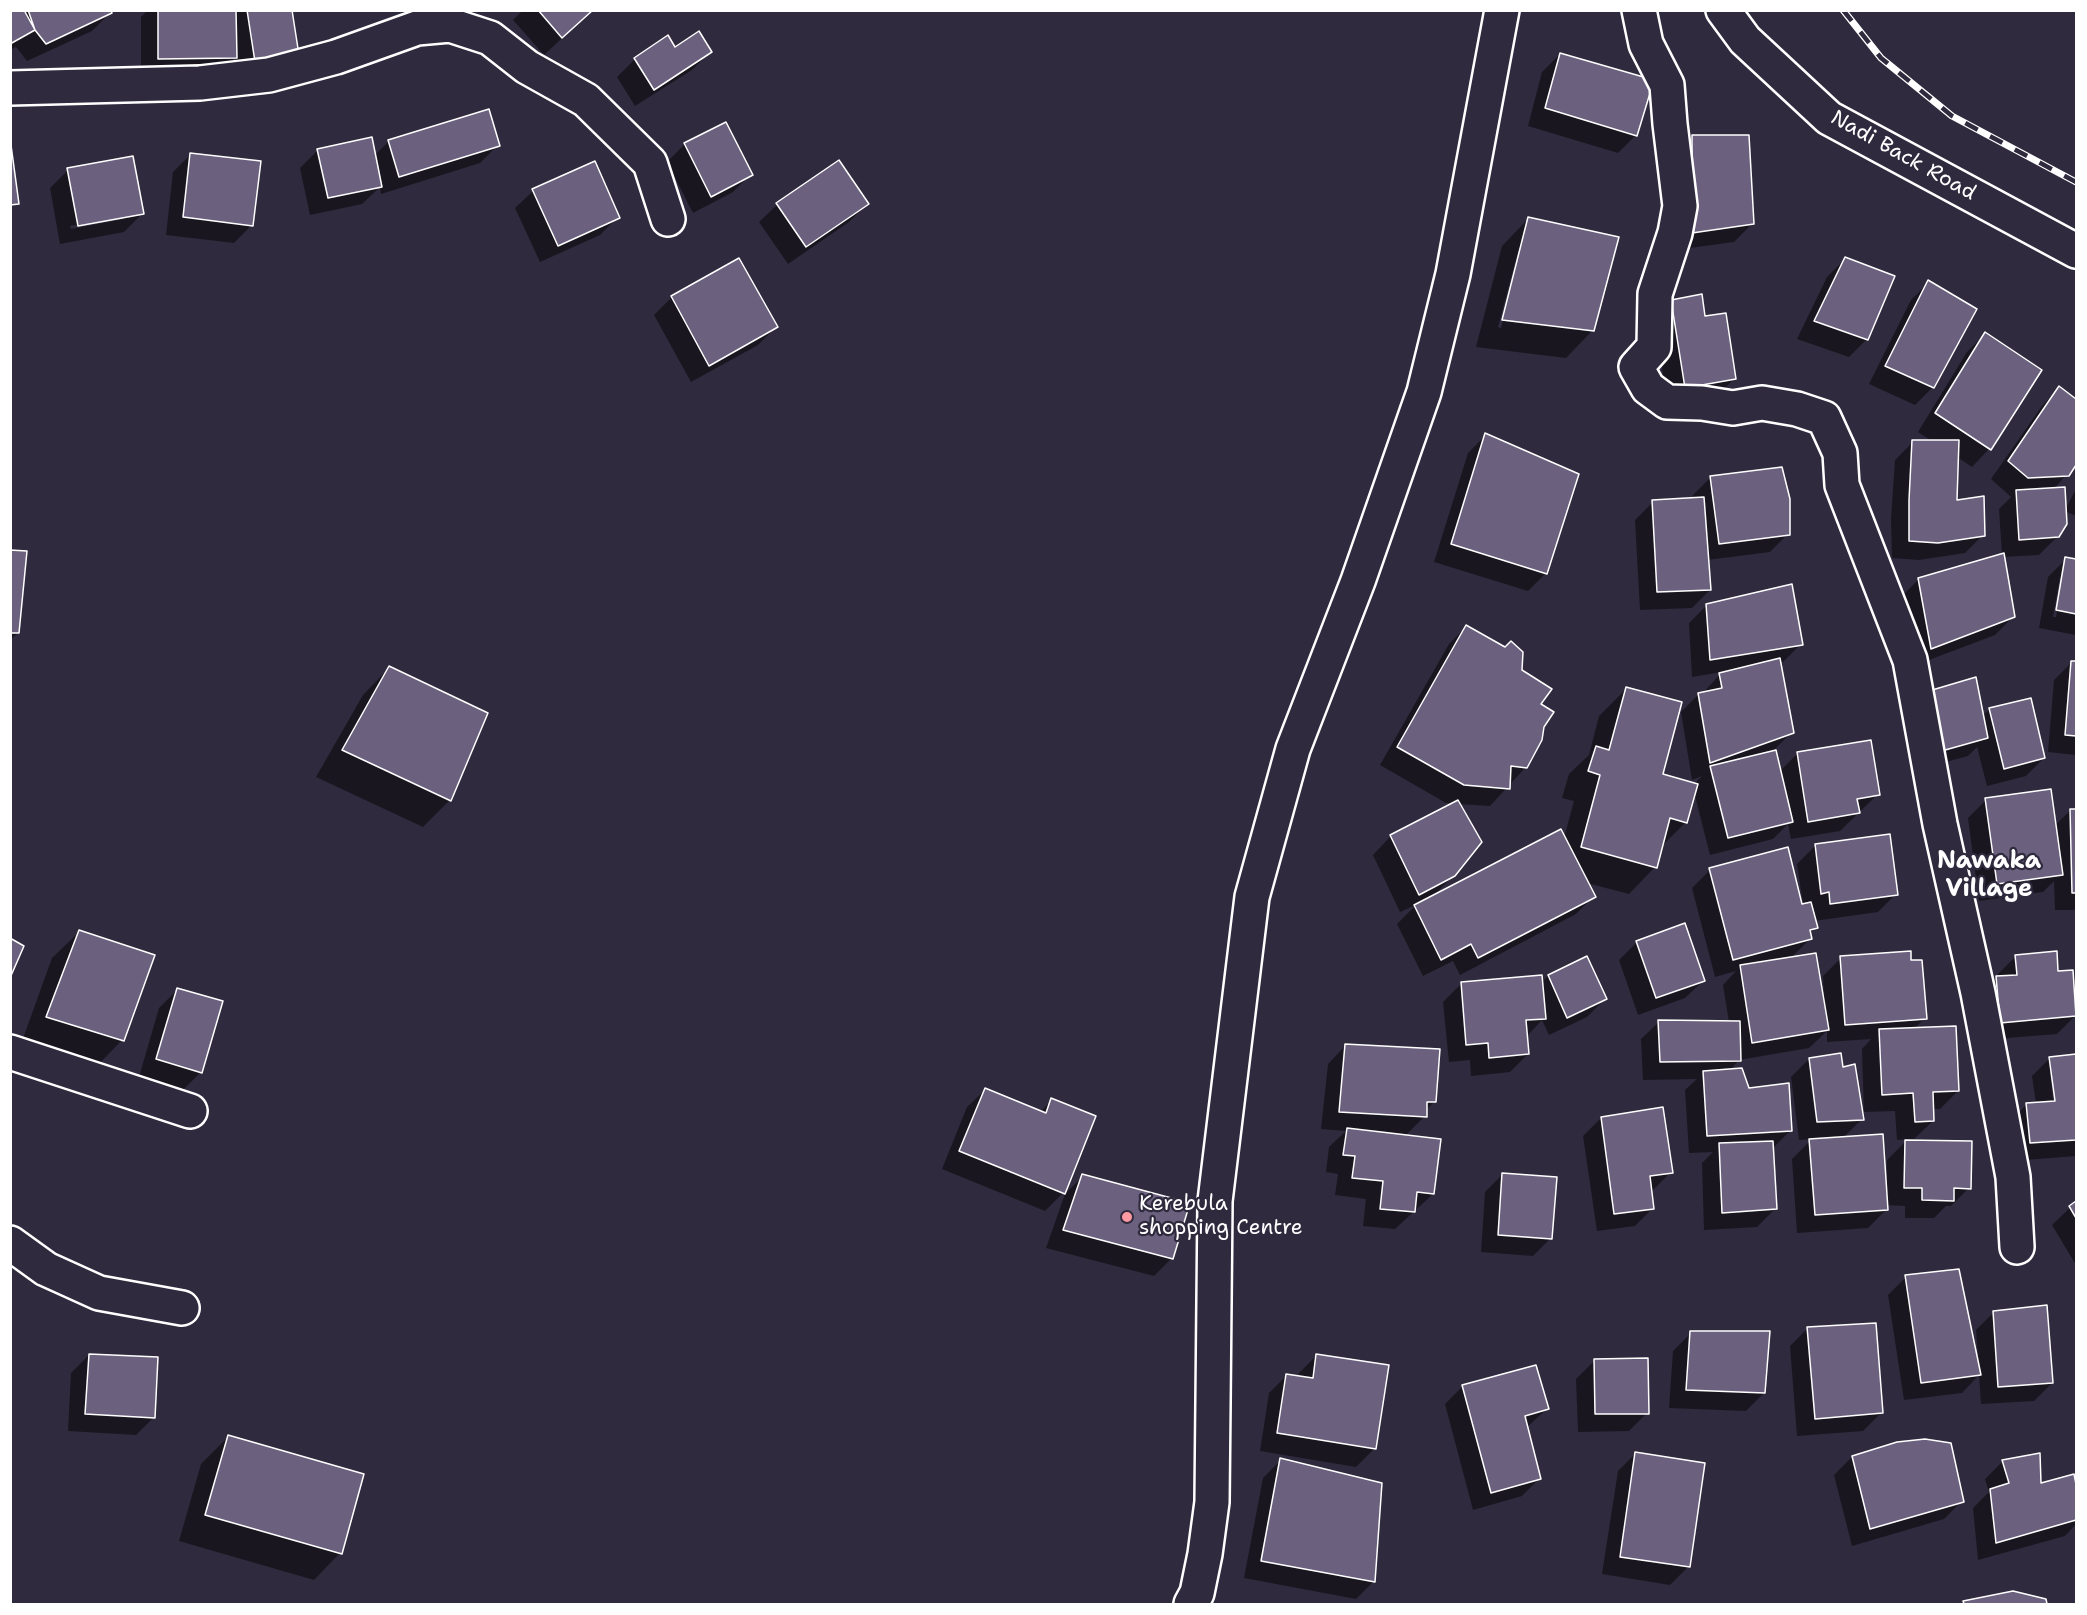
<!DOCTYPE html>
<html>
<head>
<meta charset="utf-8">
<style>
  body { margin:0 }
  #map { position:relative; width:2087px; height:1615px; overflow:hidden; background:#2f2a3d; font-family:"Shantell Sans",sans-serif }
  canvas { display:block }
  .frame { position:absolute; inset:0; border:12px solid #fff; pointer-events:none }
</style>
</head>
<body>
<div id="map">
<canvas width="2087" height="1615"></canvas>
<div class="frame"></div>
</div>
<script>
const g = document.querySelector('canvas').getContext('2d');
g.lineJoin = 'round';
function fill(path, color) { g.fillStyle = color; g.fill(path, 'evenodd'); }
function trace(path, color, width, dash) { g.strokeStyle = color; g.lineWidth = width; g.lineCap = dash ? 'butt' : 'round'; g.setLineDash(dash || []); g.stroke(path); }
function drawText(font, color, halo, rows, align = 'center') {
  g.font = font + ' "Shantell Sans",sans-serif'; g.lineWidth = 4.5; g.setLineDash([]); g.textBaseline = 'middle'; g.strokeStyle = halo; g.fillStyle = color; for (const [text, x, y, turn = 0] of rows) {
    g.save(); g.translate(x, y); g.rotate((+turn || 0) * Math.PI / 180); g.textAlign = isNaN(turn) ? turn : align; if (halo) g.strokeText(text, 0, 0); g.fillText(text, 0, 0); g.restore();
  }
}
fill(new Path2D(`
  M10 10H109L110 13 92 31 27 61 16 47 10 50Z
  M148 10H291L298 54 238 79 235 58 218 75 141 76V17Z
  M427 10H504L428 16Z
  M523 10H592L544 55 513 20Z
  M710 52 692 70 635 106 617 77 635 59Z
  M1560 54 1636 135 1618 153 1528 126 1542 72Z
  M1692 136 1752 224 1734 242 1675 250 1674 154Z
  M389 141 498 145 480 163 381 194 380 187 362 204 310 215 300 168 318 150 374 156Z
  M685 144 751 174 733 192 693 213 667 162Z
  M191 154 252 225 234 243 166 235 173 172Z
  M68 170 142 214 124 232 60 244 50 188ZM124 216V219L71 229 70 226Z
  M533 191 618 217 600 235 540 262 515 208Z
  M867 204 849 222 788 264 759 222 777 205Z
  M1528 219 1592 331 1566 358 1476 347 1502 246ZM1519 248H1522L1501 328 1498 327Z
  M1845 259 1867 339 1849 357 1797 339 1827 277Z
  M1929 282 1933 387 1915 405 1869 384 1911 300Z
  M672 297 776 327 758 345 691 382 654 315Z
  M1672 301 1704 317 1735 378 1717 396 1668 405 1654 319Z
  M1985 334 1989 449 1972 467 1957 457 1955 502 1983 535 1965 553 1919 560 1892 558 1891 519 1895 460 1913 442H1933L1918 432 1967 352Z
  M2059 388 2076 401V463L2054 489 2065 510 2076 489V516L2065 511 2058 536 2039 555 2003 557 2013 617 1995 635 1913 666 1901 597 1919 579 2002 555 1999 509 2011 497 1991 479 2042 406Z
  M1486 435 1546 573 1528 591 1434 562 1468 453Z
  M1711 477 1788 534 1770 552 1707 560 1710 590 1692 608 1640 610 1635 520 1653 502 1693 500V495Z
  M10 551 18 633 10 640Z
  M2066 559 2076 561V635L2039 628 2048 577ZM2060 577H2063L2056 617H2053Z
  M1707 605 1801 644 1783 662 1779 663 1792 732 1774 750 1779 772 1798 753 1878 794 1840 831 1791 839 1788 824 1773 839 1710 855 1694 792 1686 822 1661 847 1655 867 1629 894 1587 883 1594 896 1576 914 1460 975 1453 961 1423 976 1397 924 1416 905 1400 912 1373 855 1390 837 1455 803H1446L1380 765 1449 644 1467 626 1520 671 1539 704 1542 727 1526 767 1490 806 1458 804 1454 875 1433 896 1564 838 1574 801 1562 798 1569 774 1589 755 1599 716 1626 689 1661 775 1694 784 1702 776 1692 780 1681 712 1699 694H1702L1722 672 1692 677 1689 623Z
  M2072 662 2076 663V755L2048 752 2054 680Z
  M389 668 450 800 423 827 316 777 363 695Z
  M1990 709 2044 758 2026 776 1987 786 1977 747 1968 756 1920 769Z
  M1986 800 2054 826 2071 810H2076V910H2055L2054 881 2043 892 1979 901 1968 818Z
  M1815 846 1896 894 1878 912 1814 921 1816 927 1809 934 1810 939 1790 959 1822 996H1824L1823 976 1841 958 1925 1018 1914 1029 1958 1091 1940 1109H1932L1933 1121 1914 1139 1897 1140 1895 1111 1864 1112 1862 1049 1871 1039 1827 1042V1031L1809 1048 1739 1060 1730 1070 1748 1090 1791 1130 1772 1149 1775 1209 1757 1227 1704 1230 1702 1163 1713 1152 1689 1153 1685 1090 1697 1079 1643 1080 1641 1039 1659 1022H1729L1723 985 1736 971 1715 977 1692 888 1710 870 1803 904 1797 864Z
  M79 932 122 1040 96 1067 21 1044 52 958Z
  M1637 942 1703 981 1685 998 1638 1015 1619 960Z
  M2016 956 2057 973 2075 1016 2057 1034 1982 1040 1979 996 1998 978V974Z
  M1548 976 1605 999 1587 1017 1549 1035 1542 1020 1526 1037 1528 1054 1510 1072 1471 1076 1470 1060 1449 1062 1443 1002 1461 984 1541 983Z
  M177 990 201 1072 183 1090 139 1077 159 1008Z
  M1346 1045 1435 1101 1425 1111V1116L1405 1136 1433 1194 1395 1229 1363 1226 1366 1199 1335 1195 1338 1174 1326 1172 1329 1147 1346 1131 1321 1129 1328 1064Z
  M2076 1055V1156L2013 1161 2009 1122 2027 1104H2036L2032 1076 2050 1058ZM2050 1072H2053L2057 1108H2054Z
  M1809 1059 1842 1069 1862 1119 1843 1138 1885 1184H1887V1160L1905 1142 1969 1188 1951 1206H1946L1934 1218H1905V1206L1886 1205V1210L1868 1228 1797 1233 1792 1159 1812 1139 1799 1140 1791 1077Z
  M985 1090 1040 1112 1052 1100 1063 1193 1045 1211 942 1169 967 1107Z
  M1601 1118 1671 1172 1653 1190 1650 1191 1653 1208 1635 1226 1597 1231 1583 1136Z
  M1503 1174 1551 1238 1533 1256 1481 1252 1485 1192Z
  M1083 1176 1172 1258 1154 1276 1046 1248 1065 1194Z
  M2076 1202V1265L2052 1225Z
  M1906 1277 1976 1356 1978 1355 1976 1330 1994 1312 2052 1383 2034 1401 1981 1404 1979 1375 1962 1393 1904 1400 1888 1295Z
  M1808 1328 1881 1413 1863 1431 1797 1436 1790 1346Z
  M1691 1333 1764 1393 1746 1411 1669 1408 1673 1351Z
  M89 1355 154 1417 136 1435 68 1431 71 1373Z
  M1317 1355 1374 1449 1356 1467 1260 1451 1269 1393 1287 1375 1298 1377 1299 1373Z
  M1594 1361 1647 1413 1629 1431 1578 1432 1576 1379Z
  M1463 1386 1547 1409 1526 1428 1540 1478 1522 1496 1473 1510 1445 1404Z
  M228 1437 340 1553 314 1580 179 1541 201 1464Z
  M1897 1443 1962 1501 1944 1519 1852 1546 1834 1475 1852 1457Z
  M1636 1453 1688 1567 1670 1585 1602 1574 1618 1471Z
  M1281 1460 1374 1581 1356 1599 1244 1578 1263 1478Z
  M2003 1461 2040 1485 2073 1476 2076 1490V1524L2065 1536 1978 1560 1973 1508 1989 1492 1985 1479Z
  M2044 1600 2045 1604H1962L1964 1603Z`), '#0007');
const building = new Path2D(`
  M10 10H24L35 30 10 44Z
  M28 10H111L112 13 46 44 35 30Z
  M158 10H236L237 58 158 59Z
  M247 10H292L299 55 255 62Z
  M538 10H593L562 38Z
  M699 31 712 52 654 90 634 58 668 35 675 47Z
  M1560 53 1654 80 1637 136 1545 108Z
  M489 109 500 146 399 177 388 140Z
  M726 122 753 175 711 197 684 143Z
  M1692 135H1749L1754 224 1692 233Z
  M372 137 382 187 328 198 317 149Z
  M11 145 19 204 10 205V145Z
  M190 153 261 161 253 226 183 217Z
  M133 156 144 214 78 226 67 168Z
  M839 160 869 204 806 247 776 203Z
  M595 161 620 218 558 246 532 189Z
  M1528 217 1619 237 1594 331 1502 320Z
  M1845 257 1895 276 1868 340 1814 321Z
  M739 258 778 327 709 366 671 296Z
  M1928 280 1977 309 1934 388 1885 366Z
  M1702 294 1705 316 1726 313 1736 379 1685 388 1671 300Z
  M1985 332 2042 370 1991 450 1935 413Z
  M2059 386 2076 399V465L2069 476 2028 478 2008 461Z
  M1485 433 1579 474 1547 574 1451 544Z
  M1912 440H1959L1957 500 1984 496 1985 536 1938 543 1909 541V500Z
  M1782 467 1790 499V535L1719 544 1710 476Z
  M2065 487 2067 524 2059 537 2019 540 2016 490Z
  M1704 497 1711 590 1657 592 1652 500Z
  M10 550 27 551 19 633H10Z
  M2004 553 2015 617 1931 649 1918 578Z
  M2065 557 2076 559V614L2056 610Z
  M1792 584 1803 645 1710 660 1706 604Z
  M1466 625 1505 647 1511 641 1523 652 1522 670 1552 689 1541 704 1554 712 1544 727 1542 740 1527 768 1511 766 1510 789 1464 785 1397 747Z
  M1780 658 1794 733 1710 763 1698 693 1722 688 1719 673Z
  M2071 661H2076V736L2065 735Z
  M389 666 488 713 451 801 342 750Z
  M1976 677 1988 738 1938 752 1922 693Z
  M1626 687 1682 702 1663 774 1698 784 1687 823 1670 818 1657 868 1581 847 1600 775 1588 771 1596 746 1609 750Z
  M2031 698 2045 758 2004 769 1989 708Z
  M1871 740 1880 795 1857 799 1860 813 1808 822 1797 752Z
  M1776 750 1793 822 1728 838 1710 766Z
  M2051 789 2063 875 1997 884 1985 798Z
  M1458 800 1482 842 1455 876 1419 895 1390 835Z
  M2070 809H2076V893H2072Z
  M1561 829 1596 897 1478 958 1471 944 1441 960 1414 905Z
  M1890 834 1898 895 1830 904 1829 892 1821 894 1815 844Z
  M1788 847 1802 904 1811 902 1818 928 1810 930 1812 939 1733 960 1709 868Z
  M1685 923 1705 981 1656 998 1636 941Z
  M79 930 155 955 124 1041 46 1017Z
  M10 938 24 946 10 978Z
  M1911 951V960H1922L1927 1019 1845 1025 1840 956Z
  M2057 951 2058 971 2073 970 2076 1016 2000 1023 1996 976 2017 975 2015 955Z
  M1816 953 1829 1030 1752 1043 1740 965Z
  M1587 956 1607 999 1567 1018 1548 975Z
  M1542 975 1546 1019 1526 1020 1529 1054 1489 1058 1488 1043 1466 1045 1461 982Z
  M177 988 223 1001 202 1073 156 1059Z
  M1658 1020 1740 1021 1741 1061 1660 1062Z
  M1956 1026 1959 1091 1933 1092 1934 1121 1915 1122 1913 1093 1882 1095 1879 1029Z
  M1345 1044 1440 1049 1436 1102H1427V1117L1339 1112Z
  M1841 1053 1843 1067 1855 1064 1864 1120 1817 1122 1809 1058Z
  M2076 1054V1140L2030 1143 2026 1103 2055 1101 2049 1057Z
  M1742 1068 1749 1088 1789 1083 1792 1131 1707 1136 1703 1071Z
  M985 1088 1046 1113 1051 1098 1096 1116 1065 1194 959 1151Z
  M1663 1107 1673 1173 1650 1176 1654 1209 1614 1214 1601 1117Z
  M1347 1128 1441 1139 1434 1194 1417 1192 1415 1212 1380 1209 1383 1181 1352 1178 1355 1156 1343 1155Z
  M1883 1134 1888 1210 1815 1215 1809 1139Z
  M1905 1140 1972 1141 1971 1189 1954 1188V1201L1922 1200V1188H1904Z
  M1773 1141 1777 1209 1722 1213 1719 1143Z
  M1502 1173 1557 1177 1552 1239 1498 1235Z
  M1082 1174 1190 1203 1173 1259 1063 1230Z
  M2076 1201V1218L2069 1206Z
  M1959 1269 1981 1375 1921 1383 1905 1275Z
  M2047 1305 2053 1383 1998 1387 1993 1311Z
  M1876 1323 1883 1413 1815 1419 1807 1327Z
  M1690 1331H1770L1765 1393 1686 1390Z
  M89 1354 158 1357 155 1418 85 1414Z
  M1316 1354 1389 1365 1376 1449 1277 1433 1286 1374 1313 1378Z
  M1648 1358 1649 1414H1595L1594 1359Z
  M1536 1365 1549 1409 1525 1416 1541 1479 1491 1493 1462 1385Z
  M228 1435 364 1474 342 1554 205 1515Z
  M1925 1439 1951 1443 1964 1502 1870 1529 1852 1456 1897 1442Z
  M1635 1452 1705 1463 1690 1567 1620 1557Z
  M2040 1453 2041 1483 2074 1474 2076 1484V1520L1996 1543 1990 1489 2009 1483 2002 1460Z
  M1280 1458 1382 1483 1375 1582 1261 1561Z
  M2013 1591 2046 1599 2047 1604H1964L1963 1601Z`);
fill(building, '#6b617e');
trace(building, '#fff', 1.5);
const minor = new Path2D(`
  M1639 10 1646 44 1667 85 1670 124 1680 206 1675 233 1655 294 1654 347 1636 367 1648 388 1667 402 1702 403 1733 408 1762 403 1797 409 1824 418 1840 453 1842 485 1910 660 1940 824 1978 993 2013 1177 2017 1247
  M10 88 200 83 269 75 336 57 417 28 450 25 490 38 527 67 586 100 650 163 668 219
  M10 1052 190 1111
  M10 1243 46 1269 99 1293 182 1308
  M1191 1604 1197 1593 1205 1554 1212 1502 1215 1201 1252 897 1293 749 1358 581 1424 392 1453 274 1502 10`);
const highway = new Path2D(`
  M1723 10 1745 40 1829 118 2076 251`);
trace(minor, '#fff', 38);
trace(highway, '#fff', 38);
trace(minor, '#2f2a3d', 33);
trace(highway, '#2f2a3d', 33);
const rail = new Path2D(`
  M1843 10 1881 58 1952 116 2076 182`);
trace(rail, '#fff', 7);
trace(rail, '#2f2a3d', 4.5, [14]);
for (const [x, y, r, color] of [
  [1127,1217,6,"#ff9aa2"]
]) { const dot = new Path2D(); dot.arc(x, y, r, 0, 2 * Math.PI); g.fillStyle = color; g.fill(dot); trace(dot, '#2f2a3d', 2); }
drawText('21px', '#fff', '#2f2a3d', [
  ["Nadi Back Road",1903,156,29]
]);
drawText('21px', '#fff', '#2f2a3d', [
  ["Kerebula",1139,1205],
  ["shopping Centre",1139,1229]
], 'left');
drawText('bold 24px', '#fff', '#2f2a3d', [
  ["Nawaka",1989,862],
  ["Village",1989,890]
]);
</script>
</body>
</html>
